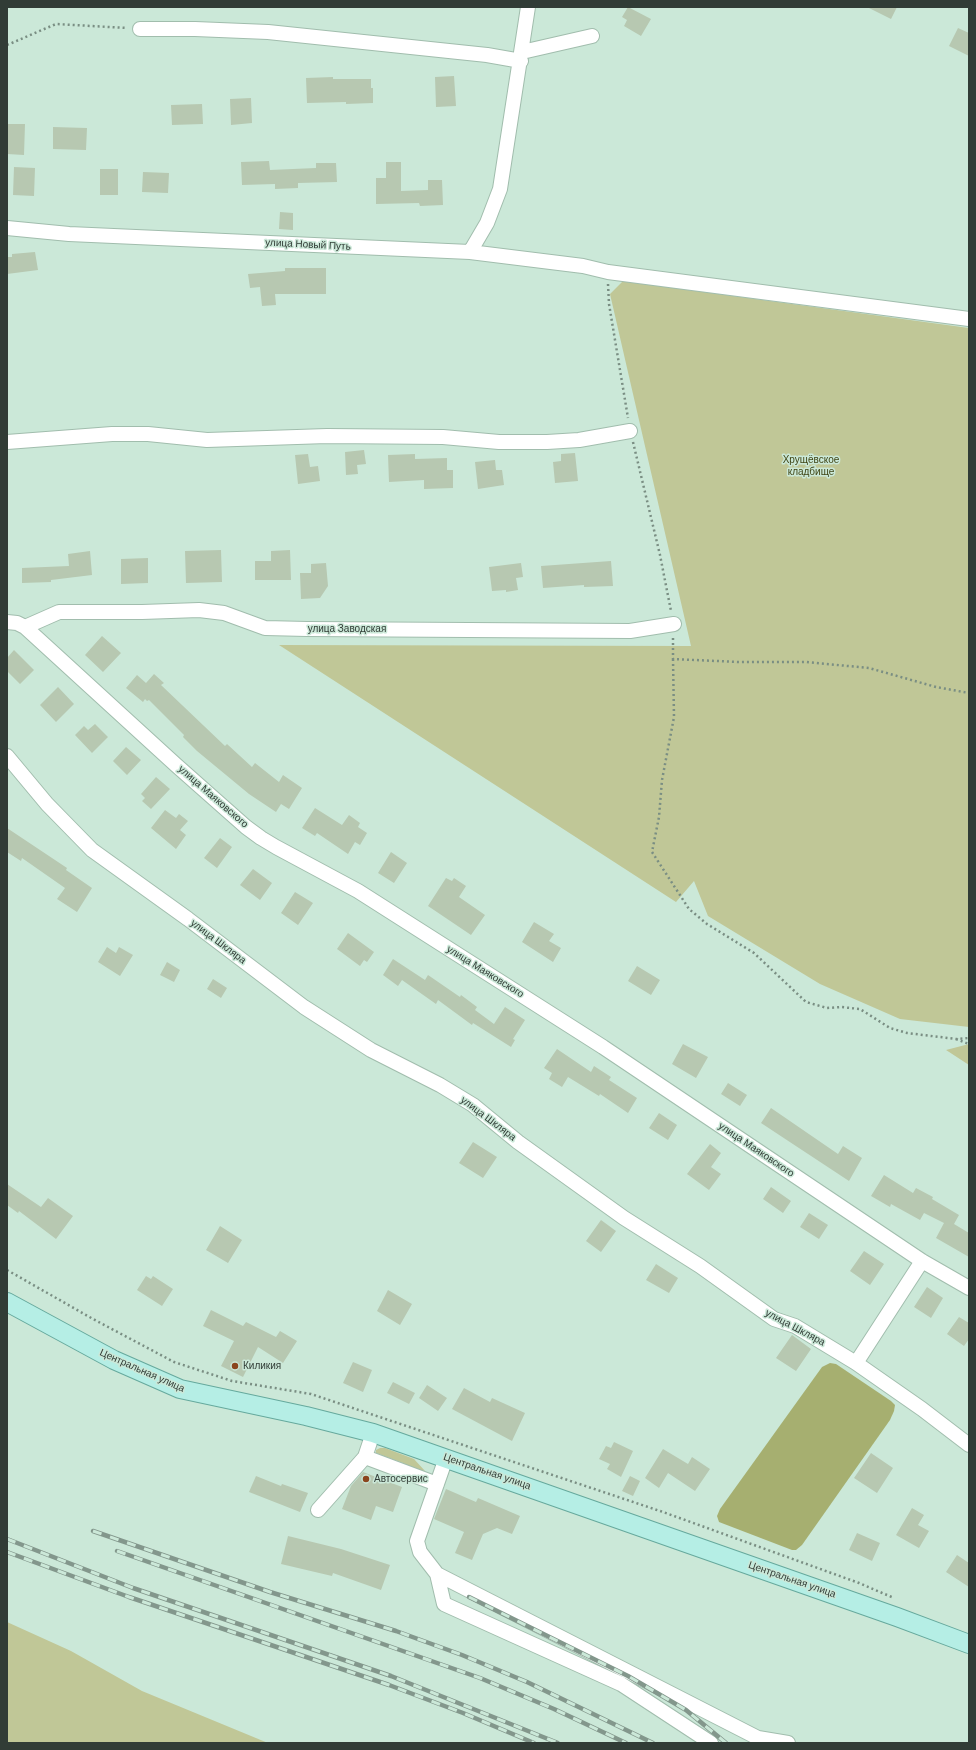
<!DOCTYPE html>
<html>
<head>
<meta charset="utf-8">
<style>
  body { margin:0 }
  #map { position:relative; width:976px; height:1750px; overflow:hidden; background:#cbe8d8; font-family:"DM Sans",sans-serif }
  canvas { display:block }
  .frame { position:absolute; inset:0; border:8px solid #313c36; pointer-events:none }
</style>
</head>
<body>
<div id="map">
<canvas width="976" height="1750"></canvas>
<div class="frame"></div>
</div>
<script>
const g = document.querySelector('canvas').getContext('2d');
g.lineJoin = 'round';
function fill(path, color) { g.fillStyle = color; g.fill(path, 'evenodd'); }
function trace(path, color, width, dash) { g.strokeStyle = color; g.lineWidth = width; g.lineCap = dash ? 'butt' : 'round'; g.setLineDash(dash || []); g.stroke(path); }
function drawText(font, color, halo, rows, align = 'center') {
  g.font = font + ' "DM Sans",sans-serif'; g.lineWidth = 3; g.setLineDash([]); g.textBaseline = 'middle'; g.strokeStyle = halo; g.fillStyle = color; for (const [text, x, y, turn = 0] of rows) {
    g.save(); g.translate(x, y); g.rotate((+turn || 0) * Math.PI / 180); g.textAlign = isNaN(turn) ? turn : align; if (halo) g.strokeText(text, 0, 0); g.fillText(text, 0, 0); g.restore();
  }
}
fill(new Path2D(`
  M623 281 969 328V1027L900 1019 820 984 708 916 694 881 676 902 279 645 691 646 610 294Z
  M969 1044V1065L946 1050Z
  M380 1448H385L414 1459 425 1471 402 1466 403 1463 376 1453V1450Z
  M7 1622 71 1651 142 1691 268 1743H7Z`), '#c0c797');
fill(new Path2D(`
  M830 1363 836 1364 891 1401 895 1405 894 1411 890 1420 802 1545 796 1550H792L719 1522 717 1516 720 1509 822 1367Z`), '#a6af70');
fill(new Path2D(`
  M628 7 651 19 641 36 624 26 627 20 622 17Z
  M867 7H897L891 19Z
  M958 28 969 33V56L949 46Z
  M454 76 456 106 436 107 435 77Z
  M333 77V79H371V88H373V103L346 104V102L307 103 306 78Z
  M251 98 252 123 231 125 230 99Z
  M202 104 203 124 172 125 171 105Z
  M7 124H25L24 155 7 154Z
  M53 127 87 128 86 150 53 149Z
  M269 161 270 170 316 168V163H336L337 182 298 183V188L275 189V184L242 185 241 162Z
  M386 162H401V191L428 190V180H442L443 205 420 206 419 203 376 204V178H386Z
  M14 167 35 168 34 196 13 195Z
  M100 169H118V195H100Z
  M143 172 169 173 168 193 142 192Z
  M280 212 293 213V230L279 229Z
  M35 252 38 270 7 274V257H12V254Z
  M285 268H326V294H275L276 305 262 306 260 287 250 288 248 274 285 271Z
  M364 450 366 464 357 465 358 474 346 475 345 452Z
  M575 453 578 481 555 483 553 462 561 461V454Z
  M308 454 310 467 318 466 320 481 298 484 295 455Z
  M415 454V459L447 458V470H453V488L424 489V480L389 482 388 455Z
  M495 460 496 470H502L504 485 478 489 475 462Z
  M221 550 222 582 186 583 185 551Z
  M290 550 291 580H255V561H271V551Z
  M90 551 92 575 51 580V582L22 583V568L69 566 68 554Z
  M148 558V583L121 584V559Z
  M611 561 613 586 584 587V585L543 588 541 566Z
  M326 563 328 586 320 598 301 599 300 573H311V564Z
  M521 563 523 577 516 578 518 590 506 592V590L492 591 489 567Z
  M102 636 121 653 103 672 85 655Z
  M14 650 34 670 20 684 7 671V658Z
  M154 674 164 683 161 685 225 746 227 744 252 767 255 763 279 782 283 775 302 788 289 809 281 804 276 812 249 794 197 751 183 737 184 735 149 700 147 701 145 699 143 702 126 688 137 675 146 683Z
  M58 687 74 704 56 722 40 705Z
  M95 724 108 737 92 753 75 735 84 726 88 730Z
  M126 747 141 760 127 775 113 761Z
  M156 777 170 789 151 809 142 801 145 798 141 794Z
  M315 808 342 825 349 815 360 823 358 827 367 833 360 845 355 842 348 854 317 833 315 836 302 828Z
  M165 810 176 818 179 814 188 821 180 830 186 835 176 849 151 828Z
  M7 828 67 868 66 870 92 888 77 912 57 899 65 888 22 858 21 861 7 852Z
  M220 838 232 847 217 868 204 858Z
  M391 852 407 863 394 883 378 873Z
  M253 869 272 883 260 900 240 885Z
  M446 878 452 881 454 878 466 886 459 897 485 915 471 935 428 906Z
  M295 892 313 903 298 925 281 913Z
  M534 922 554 934 549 941 561 948 553 962 522 942Z
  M348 933 374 952 367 962 364 960 360 966 337 949Z
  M107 947 116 953 119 947 133 955 120 976 98 962Z
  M393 959 425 980 428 975 460 997 461 995 477 1007 475 1010 494 1024 505 1007 525 1020 513 1039 515 1040 511 1047 473 1023 472 1025 438 1000 436 1004 402 980 398 986 383 975Z
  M167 962 180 970 174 982 160 975Z
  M637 966 660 980 651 995 628 981Z
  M213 979 227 988 221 998 207 989Z
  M683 1044 708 1057 696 1078 672 1064Z
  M557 1049 591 1072 594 1066 611 1077 609 1080 637 1098 628 1113 600 1094 599 1096 568 1077 562 1087 549 1079 552 1073 544 1068Z
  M728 1083 747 1095 740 1106 721 1094Z
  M771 1108 838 1154 843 1146 862 1158 849 1181 761 1123Z
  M659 1113 677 1125 668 1140 649 1128Z
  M473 1142 497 1157 483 1178 459 1163Z
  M710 1144 721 1153 711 1167 721 1174 709 1190 687 1174Z
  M884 1175 913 1193 916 1188 933 1197 932 1199 959 1215 954 1224 969 1233V1257L936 1238 944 1223 924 1213 920 1220 891 1204 890 1207 871 1196Z
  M7 1184 41 1207 48 1198 73 1216 56 1239 19 1211 18 1213 7 1205Z
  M771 1187 791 1201 783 1213 763 1199Z
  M809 1213 828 1225 819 1239 800 1227Z
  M601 1220 616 1231 601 1252 586 1241Z
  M220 1226 242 1240 228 1263 206 1250Z
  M864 1251 884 1264 870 1285 850 1271Z
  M656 1264 678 1278 669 1293 646 1280Z
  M146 1276 151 1279 153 1276 173 1289 162 1306 137 1290Z
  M927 1287 943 1298 931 1318 914 1307Z
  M388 1290 412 1304 400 1325 377 1311Z
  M211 1310 243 1326 246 1322 276 1337 280 1331 297 1341 283 1363 258 1347 243 1377 221 1366 234 1341 203 1326Z
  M959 1317 969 1323V1339L964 1346 947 1334Z
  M792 1335 811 1349 796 1371 776 1358Z
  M353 1362 372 1370 363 1392 343 1383Z
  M393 1382 415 1393 409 1404 387 1393Z
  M427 1385 447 1398 438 1411 419 1398Z
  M464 1388 490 1402 492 1398 525 1413 512 1441 452 1409Z
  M614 1442 633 1451 621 1477 607 1469 610 1464 599 1459 606 1446 611 1448Z
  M663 1449 688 1464 692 1457 710 1469 695 1491 668 1473 659 1488 645 1478Z
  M871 1453 893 1468 877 1493 854 1478Z
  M363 1472 402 1487 393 1512 376 1506 371 1520 342 1509 351 1486Z
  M256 1476 281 1486 282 1484 308 1493 300 1512 249 1492Z
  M630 1476 640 1481 633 1496 622 1491Z
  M446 1489 476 1502 478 1498 520 1516 512 1534 497 1528 483 1534 472 1560 455 1553 464 1532 434 1519Z
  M912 1508 924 1515 918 1525 929 1531 919 1548 896 1535Z
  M857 1533 880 1543 872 1561 849 1550Z
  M288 1536 341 1549 390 1565 381 1590 333 1573 332 1576 281 1564Z
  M957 1555 969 1563V1587L946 1572Z`), '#b7c8b1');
const minor = new Path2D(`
  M140 29H195L268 32 487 55 521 61
  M522 52 592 36
  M7 228 69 234 470 252 583 266 608 272 969 319
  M470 252 487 223 500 189 528 7
  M7 442 112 434H148L207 440 327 436 443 437 499 442H547L579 440 630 431
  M7 622 17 623 25 627 176 765 246 827 261 838 276 847 358 891 603 1047 922 1261 969 1288
  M25 627 59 612H142L199 610 224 613 265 628 307 629 630 631 674 624
  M7 756 47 804 92 850 188 919 304 1007 371 1050 440 1085 473 1105 518 1142 624 1218 700 1266 774 1319 795 1326 856 1363 922 1409 969 1445
  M856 1363 922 1261
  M373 1433 365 1457 437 1484
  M446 1458 417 1541 420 1552 437 1574 444 1604 621 1684 711 1743
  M318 1510 365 1457
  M437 1574 758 1738 788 1743`);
const major = new Path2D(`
  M7 1302 114 1360 180 1389 306 1416 373 1433 897 1617 969 1644`);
trace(minor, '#a1bdad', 16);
trace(major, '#66a99d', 20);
trace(new Path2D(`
  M7 45 56 24 127 28
  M608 284 609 304 628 418
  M633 442 660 555 671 611
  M673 638V659L738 662H806L869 668 936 687 969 693
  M673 659 674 717 662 780 659 817 652 852 689 909 707 924 754 953 806 1002 827 1008 841 1007 860 1009 890 1028 907 1033 956 1039 969 1038
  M956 1039 969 1044
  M7 1270 93 1319 174 1362 232 1381 311 1394 663 1512 859 1583 894 1598`), '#7a8e83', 2.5, [2, 3]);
trace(minor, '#fff', 14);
trace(major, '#b5eee5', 18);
const rail = new Path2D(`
  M93 1531 270 1592 396 1631 462 1655 527 1682 653 1743
  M7 1539 133 1588 391 1676 558 1743
  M117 1551 480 1678 554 1709 626 1743
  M7 1552 129 1597 389 1685 463 1713 534 1743
  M469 1597 628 1676 686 1710 726 1743`);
trace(rail, '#83978c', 4.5);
trace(rail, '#cbe8d8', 3, [9]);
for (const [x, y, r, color] of [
  [235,1366,4,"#8b451e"],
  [366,1479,4,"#8b451e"]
]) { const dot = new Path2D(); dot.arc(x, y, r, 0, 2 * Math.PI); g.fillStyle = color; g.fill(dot); trace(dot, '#cbe8d8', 1.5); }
drawText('10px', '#313c36', '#cbe8d8', [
  ["улица Новый Путь",308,245,3],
  ["улица Заводская",347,629],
  ["улица Маяковского",213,797,41],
  ["улица Шкляра",218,942,37],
  ["улица Маяковского",485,972,32],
  ["улица Шкляра",488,1119,37],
  ["улица Маяковского",756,1150,34],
  ["улица Шкляра",795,1328,28],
  ["Центральная улица",142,1371,24],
  ["Центральная улица",487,1472,19],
  ["Центральная улица",792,1580,19]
]);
drawText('10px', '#3f4414', '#cbe8d8', [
  ["Хрущёвское",811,460],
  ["кладбище",811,472]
]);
drawText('10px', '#313c36', '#cbe8d8', [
  ["Киликия",243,1366],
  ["Автосервис",374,1479]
], 'left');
</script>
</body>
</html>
